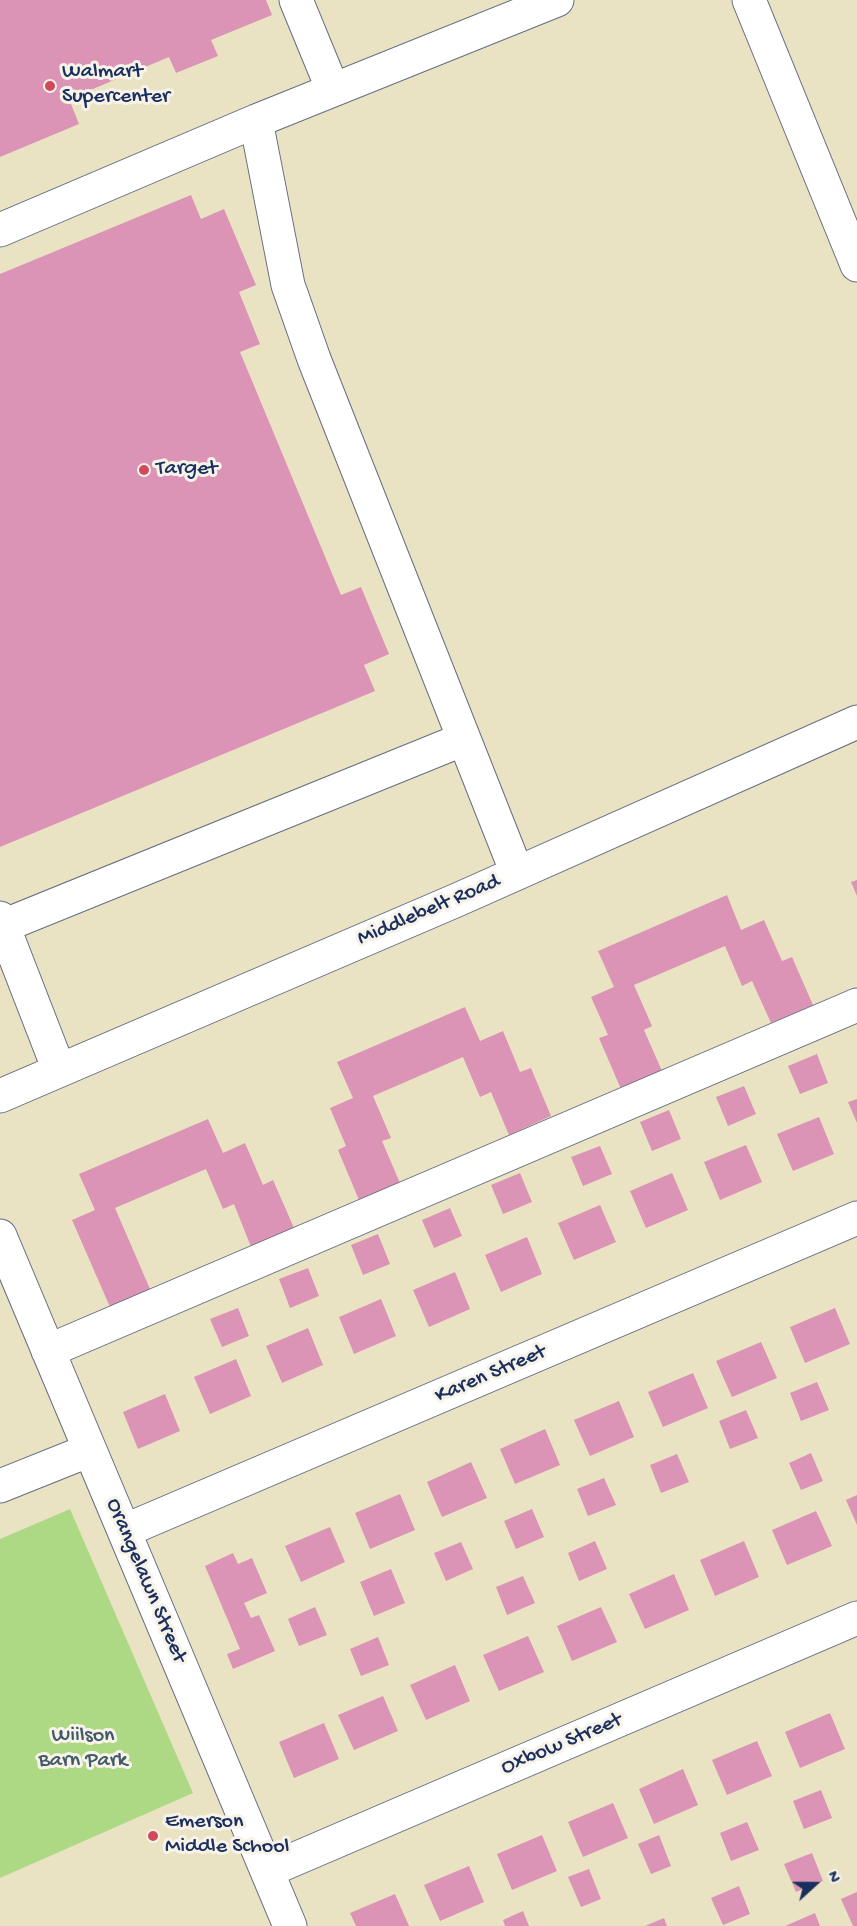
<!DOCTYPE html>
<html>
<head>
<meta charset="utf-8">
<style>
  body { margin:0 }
  #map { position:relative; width:857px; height:1926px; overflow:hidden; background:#eae3c3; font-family:"Gochi Hand",sans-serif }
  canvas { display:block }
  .north { position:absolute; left:785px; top:1854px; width:60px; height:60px; -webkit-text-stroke:4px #f7f3e8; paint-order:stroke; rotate:69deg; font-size:16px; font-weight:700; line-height:24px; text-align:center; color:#1b2f5e }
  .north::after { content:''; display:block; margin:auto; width:21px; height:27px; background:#1b2f5e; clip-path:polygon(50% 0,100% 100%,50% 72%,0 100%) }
</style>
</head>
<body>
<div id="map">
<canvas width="857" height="1926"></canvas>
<div class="north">N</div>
</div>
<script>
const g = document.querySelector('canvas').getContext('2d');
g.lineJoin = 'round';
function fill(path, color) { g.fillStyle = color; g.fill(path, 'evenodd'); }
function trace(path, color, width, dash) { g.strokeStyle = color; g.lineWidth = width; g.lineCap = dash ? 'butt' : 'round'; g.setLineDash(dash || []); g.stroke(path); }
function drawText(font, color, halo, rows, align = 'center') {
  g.font = font + ' "Gochi Hand",sans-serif'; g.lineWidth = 6; g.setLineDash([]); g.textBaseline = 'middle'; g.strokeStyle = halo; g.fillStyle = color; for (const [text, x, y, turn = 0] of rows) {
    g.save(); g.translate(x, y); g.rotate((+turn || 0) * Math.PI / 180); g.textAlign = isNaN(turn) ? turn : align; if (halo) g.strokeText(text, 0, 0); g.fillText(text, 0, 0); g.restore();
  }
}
fill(new Path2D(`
  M70 1509 193 1793 0 1878V1539Z`), '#add985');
fill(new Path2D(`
  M0 0H266L272 15 211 40 218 56 176 73 169 57 69 99 79 124 0 157Z
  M191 195 201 219 224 209 256 285 239 292 260 344 240 352 341 595 361 587 389 654 364 665 375 691 0 847V274Z
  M857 880V896L851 882Z
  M727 895 741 930 764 920 782 961 792 957 813 1005 771 1023 752 981 742 986 725 946 634 985 652 1026 644 1030 662 1071 621 1089 599 1038 608 1035 591 997 614 987 598 951Z
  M465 1007 480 1041 503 1031 520 1072 531 1068 551 1116 509 1135 491 1092 480 1097 463 1057 373 1096 391 1138 382 1141 400 1183 359 1200 338 1150 346 1146 330 1108 353 1098 337 1062Z
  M817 1054 828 1083 800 1094 788 1066Z
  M744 1086 756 1114 728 1126 716 1097Z
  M857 1099V1123L848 1102Z
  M669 1110 681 1139 652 1151 640 1122Z
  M819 1117 834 1154 793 1171 777 1134Z
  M208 1119 223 1153 245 1143 263 1185 273 1180 294 1228 251 1247 234 1204 223 1209 206 1169 115 1208 150 1289 110 1307 72 1220 95 1210 79 1174Z
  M746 1145 762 1182 720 1200 704 1162Z
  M600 1146 612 1174 583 1186 571 1157Z
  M520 1173 532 1202 503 1214 491 1185Z
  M672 1173 688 1210 646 1228 630 1191Z
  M600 1205 616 1242 574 1260 558 1223Z
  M450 1208 462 1236 434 1248 422 1220Z
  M378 1234 390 1264 363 1275 351 1245Z
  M527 1237 542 1274 501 1292 485 1255Z
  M308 1268 319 1296 290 1308 279 1279Z
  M455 1272 470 1309 429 1327 413 1290Z
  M381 1299 396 1336 354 1354 339 1317Z
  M238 1308 249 1336 222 1347 210 1319Z
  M835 1308 850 1344 805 1363 790 1327Z
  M308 1328 323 1365 282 1383 266 1346Z
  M761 1342 777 1378 732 1397 716 1361Z
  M236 1359 251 1396 210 1414 194 1377Z
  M693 1373 708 1408 663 1427 648 1392Z
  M817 1382 829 1410 801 1421 790 1393Z
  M165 1394 180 1431 138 1449 123 1412Z
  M619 1401 634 1437 590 1456 574 1420Z
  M746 1410 758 1438 730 1449 719 1421Z
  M545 1429 560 1465 515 1484 500 1449Z
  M811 1453 823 1481 801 1490 789 1463Z
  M677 1454 689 1482 661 1493 650 1465Z
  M471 1462 487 1498 442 1517 427 1482Z
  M604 1478 616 1505 588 1516 577 1489Z
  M400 1494 415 1530 370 1549 355 1513Z
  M857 1495V1525L846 1500Z
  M532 1509 544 1537 516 1549 504 1521Z
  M816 1511 832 1546 787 1565 772 1530Z
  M330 1527 345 1562 301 1582 285 1546Z
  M595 1541 607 1569 579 1581 568 1553Z
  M744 1541 759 1577 715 1596 700 1560Z
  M461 1542 473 1569 446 1581 434 1553Z
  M233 1553 238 1564 252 1558 267 1593 244 1603 251 1618 259 1615 275 1651 233 1669 227 1654 240 1649 205 1566Z
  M391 1569 405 1603 374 1616 360 1582Z
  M674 1574 689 1610 645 1629 629 1594Z
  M523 1576 535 1603 507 1615 496 1587Z
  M315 1607 327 1635 299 1646 288 1619Z
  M601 1607 617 1642 572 1661 557 1626Z
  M528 1636 544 1672 499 1691 483 1655Z
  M378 1637 389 1665 361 1676 350 1649Z
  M455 1665 470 1701 426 1720 410 1685Z
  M383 1696 398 1731 354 1750 338 1715Z
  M830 1713 845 1749 800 1768 785 1732Z
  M324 1723 339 1759 294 1778 279 1742Z
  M757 1741 772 1776 727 1795 712 1760Z
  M683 1769 698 1805 654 1824 639 1789Z
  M821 1790 832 1818 804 1829 793 1801Z
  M613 1803 628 1838 583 1857 568 1822Z
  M747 1822 759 1850 731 1861 720 1833Z
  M542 1835 557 1871 512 1890 497 1854Z
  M659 1835 671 1866 651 1874 638 1844Z
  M812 1853 823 1881 796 1892 784 1864Z
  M469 1866 484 1902 440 1921 424 1885Z
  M589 1869 601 1899 581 1907 568 1877Z
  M739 1886 750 1914 723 1925 711 1898Z
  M857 1892V1926H853L841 1899Z
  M395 1894 409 1926H356L350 1913Z
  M523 1911 529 1926H505L503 1920Z
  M815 1913 820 1926H785Z
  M664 1918 667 1926H645Z`), '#db94b6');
const minor = new Path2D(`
  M296 0 333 90
  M749 0 857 265
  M256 121 557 0
  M0 230 256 121 288 285 314 359 517 873
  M0 918 59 1070
  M3 926 464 739
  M0 1236 290 1926
  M48 1351 857 1005
  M0 1486 90 1450
  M124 1531 857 1218
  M267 1871 857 1618`);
const major = new Path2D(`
  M0 1096 457 900 857 722`);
trace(minor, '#636e81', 35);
trace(major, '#636e81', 35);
trace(minor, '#fff', 33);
trace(major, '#fff', 33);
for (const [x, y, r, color] of [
  [50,86,6,"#d1495b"],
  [144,470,6,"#d1495b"],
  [153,1836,6,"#d1495b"]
]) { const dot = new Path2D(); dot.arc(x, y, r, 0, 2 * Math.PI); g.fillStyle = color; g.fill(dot); trace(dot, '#f7f3e8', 2); }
drawText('22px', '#1b2f5e', '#f7f3e8', [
  ["Walmart",62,73],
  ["Supercenter",62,98],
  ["Target",156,470],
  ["Emerson",165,1823],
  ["Middle School",165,1848]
], 'left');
drawText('22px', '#1b2f5e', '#f7f3e8', [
  ["Middlebelt Road",429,911,-23],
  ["Karen Street",491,1375,-23],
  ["Orangelawn Street",145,1581,67],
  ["Oxbow Street",562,1745,-23]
]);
drawText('22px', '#405a68', '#f7f3e8', [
  ["Wiilson",83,1737],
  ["Barn Park",83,1762]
]);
</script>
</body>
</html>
